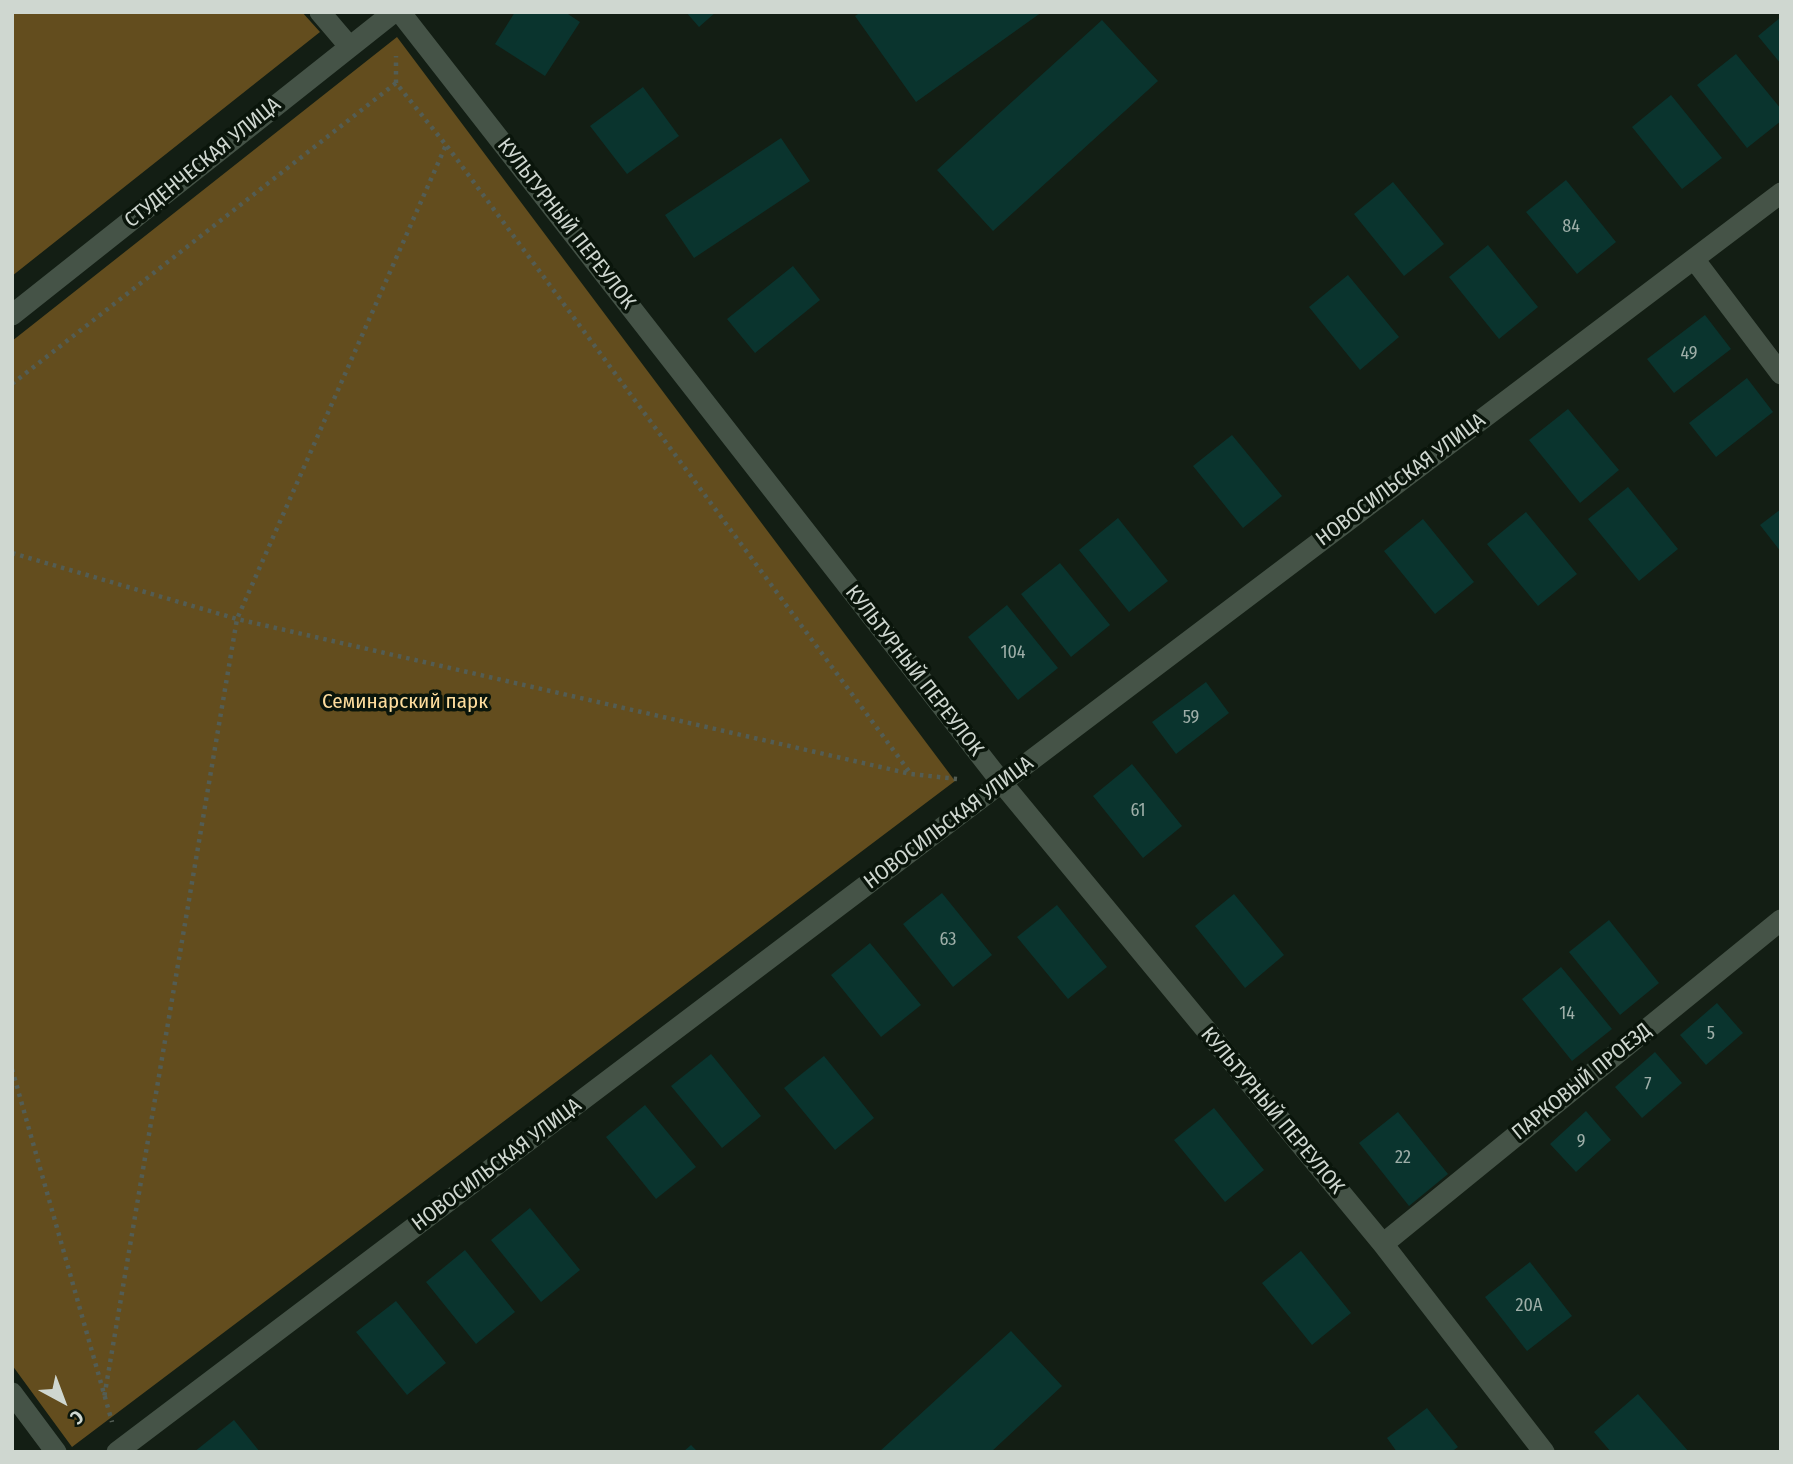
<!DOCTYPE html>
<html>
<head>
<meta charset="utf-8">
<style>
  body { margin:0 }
  #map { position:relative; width:1793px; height:1464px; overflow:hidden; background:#131e14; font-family:"Fira Sans Condensed",sans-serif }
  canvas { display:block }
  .frame { position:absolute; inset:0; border:14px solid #cfd7d0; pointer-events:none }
  .north { position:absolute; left:28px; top:1366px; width:70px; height:70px; -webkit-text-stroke:5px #0a150b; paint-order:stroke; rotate:139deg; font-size:19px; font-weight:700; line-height:28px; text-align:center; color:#cfd7d0 }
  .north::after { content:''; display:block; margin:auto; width:24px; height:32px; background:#cfd7d0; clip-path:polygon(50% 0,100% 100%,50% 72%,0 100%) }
</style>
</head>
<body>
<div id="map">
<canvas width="1793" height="1464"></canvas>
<div class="frame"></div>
<div class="north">С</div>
</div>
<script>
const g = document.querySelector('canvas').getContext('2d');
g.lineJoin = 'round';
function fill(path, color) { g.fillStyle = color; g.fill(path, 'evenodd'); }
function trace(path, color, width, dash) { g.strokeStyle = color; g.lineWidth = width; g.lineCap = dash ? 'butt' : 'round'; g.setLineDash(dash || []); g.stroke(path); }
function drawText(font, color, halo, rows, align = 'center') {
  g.font = font + ' "Fira Sans Condensed",sans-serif'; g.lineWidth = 7; g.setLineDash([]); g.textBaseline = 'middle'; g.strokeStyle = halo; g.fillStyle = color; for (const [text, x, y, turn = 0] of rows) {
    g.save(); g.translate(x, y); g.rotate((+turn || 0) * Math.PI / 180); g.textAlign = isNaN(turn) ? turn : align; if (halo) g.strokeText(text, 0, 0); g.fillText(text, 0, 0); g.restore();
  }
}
fill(new Path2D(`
  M12 12H302L320 32 12 276Z
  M397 37 955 781 72 1447 12 1365V341Z`), '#634d1e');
fill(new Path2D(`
  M515 12H565L580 22 545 76 495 44Z
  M686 12H716L699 27Z
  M861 12H1042L916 102 855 16Z
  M1781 17V64L1758 36Z
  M1102 20 1158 81 993 231 937 170Z
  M1736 54 1781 109V121L1747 148 1697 85Z
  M643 87 679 136 627 174 590 126Z
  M1671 95 1722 158 1682 189 1632 127Z
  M781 138 810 181 694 258 665 215Z
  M1566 180 1616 242 1577 274 1526 212Z
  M1393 182 1444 244 1404 276 1354 214Z
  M1488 245 1538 307 1499 339 1449 277Z
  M793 266 820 300 755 353 727 319Z
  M1348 275 1399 337 1360 370 1309 307Z
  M1705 315 1731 349 1674 393 1647 359Z
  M1747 378 1773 412 1716 457 1689 423Z
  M1568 409 1619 470 1580 503 1529 440Z
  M1232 435 1282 496 1243 528 1193 466Z
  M1628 487 1678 549 1639 581 1588 519Z
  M1781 509V552L1760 525Z
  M1526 512 1577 574 1538 606 1487 544Z
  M1118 518 1168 581 1129 612 1079 550Z
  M1423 519 1474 582 1435 614 1384 551Z
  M1060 563 1110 625 1071 657 1021 594Z
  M1007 605 1058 668 1018 700 968 637Z
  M1206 682 1229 713 1176 754 1152 722Z
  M1132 764 1182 826 1143 858 1093 796Z
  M942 893 992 955 953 987 903 924Z
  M1234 894 1284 955 1245 988 1195 926Z
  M1057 905 1107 967 1068 999 1017 937Z
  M1609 920 1659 983 1620 1015 1569 952Z
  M870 943 921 1005 881 1037 831 975Z
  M1561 967 1612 1029 1572 1061 1522 999Z
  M1717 1003 1743 1033 1706 1065 1680 1035Z
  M1655 1052 1682 1083 1642 1118 1615 1087Z
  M711 1054 761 1116 722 1148 671 1086Z
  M824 1056 874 1118 835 1150 784 1088Z
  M645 1105 696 1167 656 1199 606 1137Z
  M1214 1108 1264 1170 1225 1202 1174 1140Z
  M1586 1111 1611 1140 1576 1172 1550 1144Z
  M1398 1112 1448 1174 1409 1206 1359 1143Z
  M530 1208 580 1270 541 1302 491 1240Z
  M465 1250 515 1312 476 1344 426 1282Z
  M1301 1251 1351 1313 1312 1345 1262 1283Z
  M1530 1262 1572 1316 1527 1351 1485 1297Z
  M396 1301 446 1363 407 1395 356 1332Z
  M1011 1331 1062 1386 991 1452H879Z
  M1638 1394 1689 1452H1611L1594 1432Z
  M1427 1408 1458 1447 1451 1452H1397L1387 1438Z
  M234 1420 260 1452H194Z
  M691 1445 698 1452H683Z`), '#0a342e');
trace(new Path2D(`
  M396 83V56
  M447 146 911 774
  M12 384 396 83 446 145 237 619 104 1398
  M12 553 237 619 911 774 957 779
  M12 1069 112 1422`), '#535d54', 4.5, [3.5, 5]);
trace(new Path2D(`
  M320 12 349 46
  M400 12 1002 783 1383 1244 1544 1452
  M1694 259 1781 374
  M12 315 394 12
  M1383 1244 1781 920
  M12 1393 56 1452
  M117 1452 1781 193`), '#455347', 21);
drawText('18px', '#9eaea8', null, [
  ["84",1571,227],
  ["49",1689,354],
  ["104",1013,653],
  ["59",1191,718],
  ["61",1138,811],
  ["63",948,940],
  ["14",1567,1014],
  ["5",1711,1034],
  ["7",1648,1085],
  ["9",1581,1142],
  ["22",1403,1158],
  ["20А",1529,1306]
]);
drawText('21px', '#cfd7d0', '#0a150b', [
  ["СТУДЕНЧЕСКАЯ УЛИЦА",203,163,-39],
  ["КУЛЬТУРНЫЙ ПЕРЕУЛОК",566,224,52],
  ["НОВОСИЛЬСКАЯ УЛИЦА",1401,480,-37],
  ["КУЛЬТУРНЫЙ ПЕРЕУЛОК",914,671,52],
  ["НОВОСИЛЬСКАЯ УЛИЦА",949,823,-37],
  ["ПАРКОВЫЙ ПРОЕЗД",1582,1082,-39],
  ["КУЛЬТУРНЫЙ ПЕРЕУЛОК",1272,1111,50],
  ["НОВОСИЛЬСКАЯ УЛИЦА",497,1165,-37]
]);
drawText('21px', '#fedd9d', '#0a150b', [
  ["Семинарский парк",405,702]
]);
</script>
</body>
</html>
